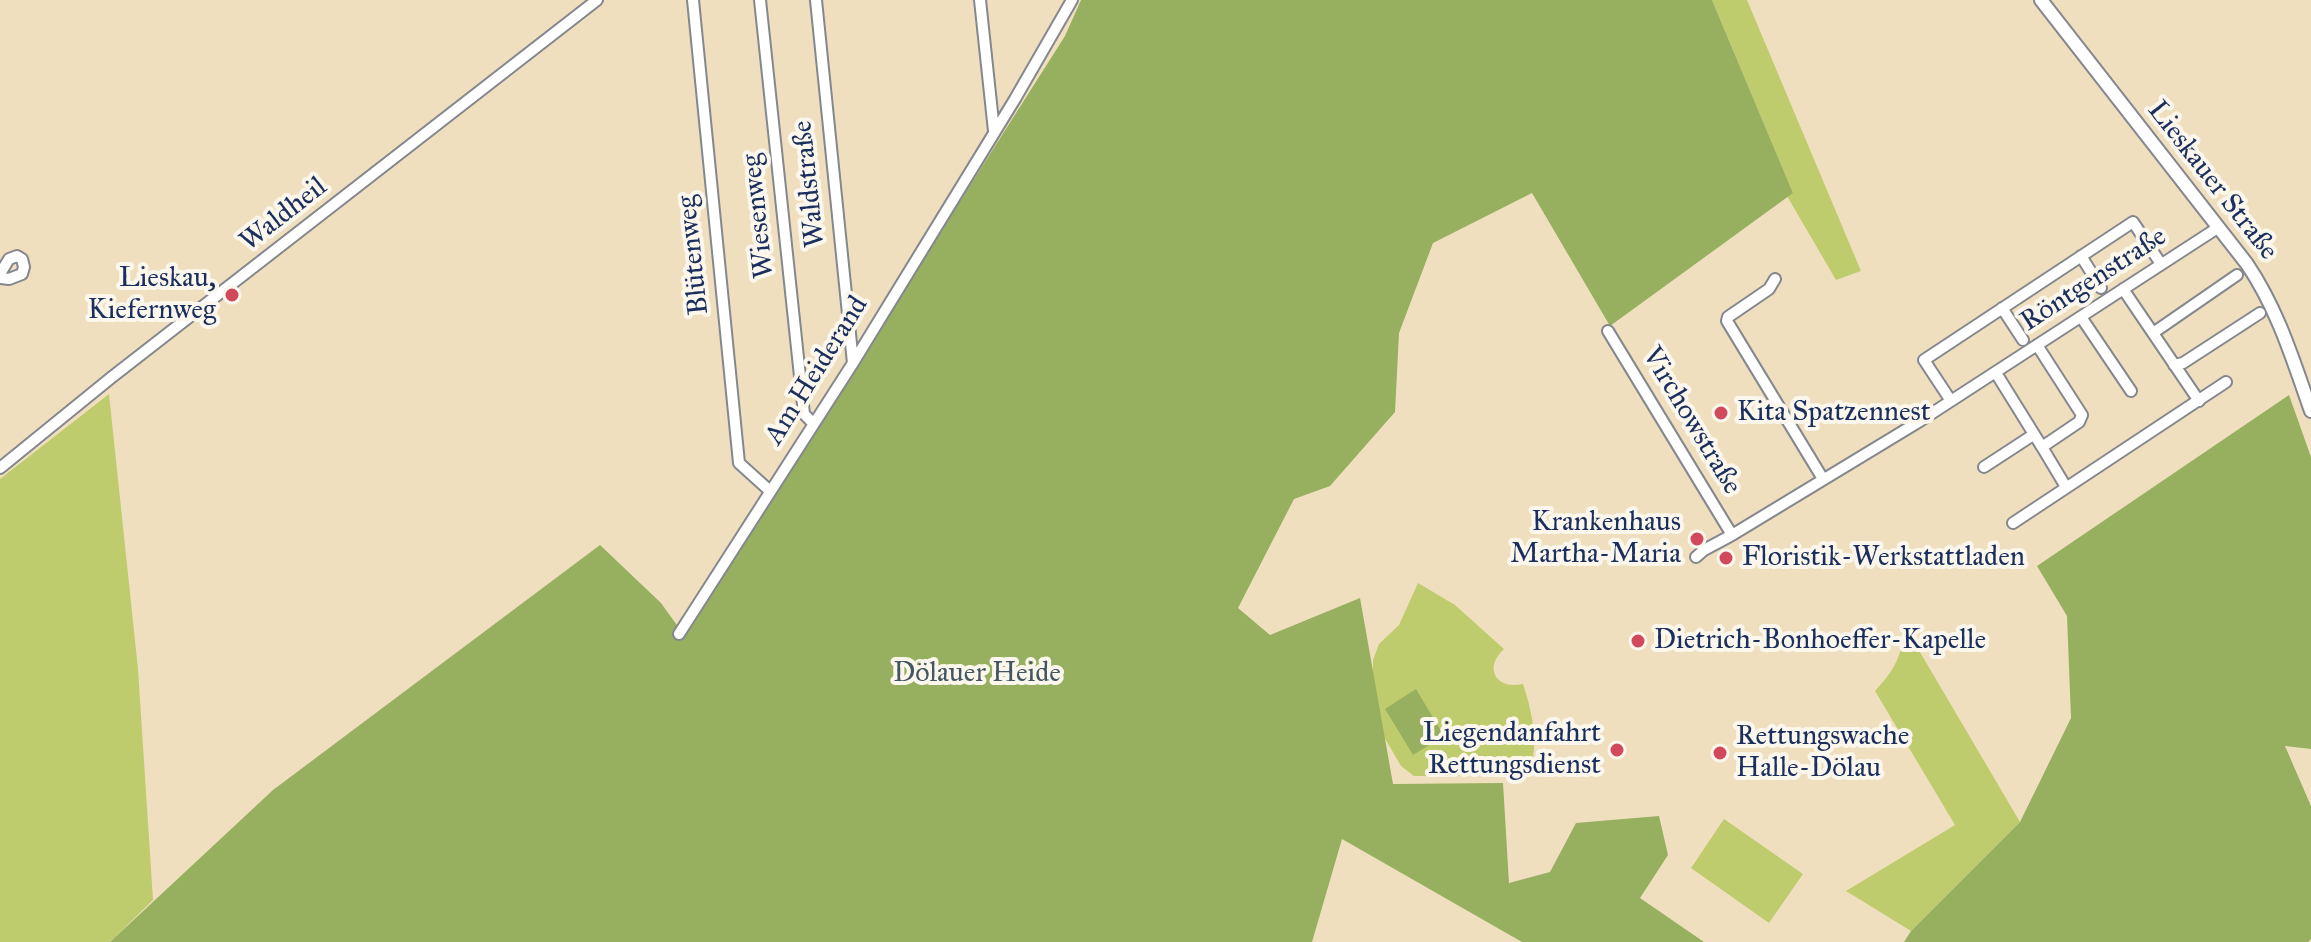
<!DOCTYPE html>
<html>
<head>
<meta charset="utf-8">
<style>
  body { margin:0 }
  canvas { display:block; background:#efdfbe }
</style>
</head>
<body>
<canvas width="2311" height="942"></canvas>
<script>
const g = document.querySelector('canvas').getContext('2d');
g.lineJoin = 'round';
function fill(path, color) { g.fillStyle = color; g.fill(path, 'evenodd'); }
function trace(path, color, width, dash) { g.strokeStyle = color; g.lineWidth = width; g.lineCap = dash ? 'butt' : 'round'; g.setLineDash(dash || []); g.stroke(path); }
function drawText(font, color, halo, rows, align = 'center') {
  g.font = font + ' "IM FELL Great Primer",serif'; g.lineWidth = 8; g.setLineDash([]); g.textBaseline = 'middle'; g.strokeStyle = halo; g.fillStyle = color; for (const [text, x, y, turn = 0] of rows) {
    g.save(); g.translate(x, y); g.rotate((+turn || 0) * Math.PI / 180); g.textAlign = isNaN(turn) ? turn : align; if (halo) g.strokeText(text, 0, 0); g.fillText(text, 0, 0); g.restore();
  }
}
fill(new Path2D(`
  M1712 0H1747L1861 271 1836 280 1787 196 1793 193Z
  M109 394 138 669 153 900 110 942H0V479Z
  M1418 583 1455 605 1504 649C1483 668 1496 690 1523 684 1533 714 1539 745 1529 776H1414L1401 766 1369 711 1373 683V660L1379 644 1399 625Z
  M1904 625 2020 822 1911 931 1846 891 1955 825 1875 691C1894 671 1904 653 1904 625Z
  M1724 819 1803 874 1769 923 1691 868Z`), '#bfcc6d');
fill(new Path2D(`
  M1081 0H1712L1793 193 1610 326 1532 193 1433 243 1399 333 1395 412 1330 486 1294 499 1238 608 1270 635 1360 598 1393 784 1503 783 1509 883 1550 872 1576 823 1659 816 1668 855 1640 898 1704 942H1522L1342 839 1312 942H110L273 790 600 545 661 603 684 635 1065 36Z
  M2289 395 2311 457V749L2285 746 2311 806V939L2308 942H1904L1911 931 2020 822 2071 718 2067 616 2037 566Z
  M1416 689 1444 736 1413 755 1385 709Z`), '#97b060');
const minor = new Path2D(`
  M693 0 739 463 770 491
  M760 0 804 414 813 423
  M816 0 853 363
  M980 0 994 131
  M2081 256 2101 288
  M0 274 9 259 17 256 22 259 24 267 22 274 9 279 0 278
  M1775 279 1769 289 1728 317 1727 321 1823 479
  M2123 289 2199 401
  M2002 308 2023 340
  M2081 317 2131 391
  M1608 331 1732 535
  M2153 333 2237 275
  M2037 345 2082 415 2079 422 2042 447 2066 487
  M2174 365 2183 363 2260 313
  M1996 373 2042 447
  M1951 401 1924 360 2133 222 2161 264
  M1984 467 2033 435
  M0 468 112 377 597 0
  M2013 523 2226 382
  M1696 557 1704 550 1732 535 1920 421 2219 227
  M679 634 853 363 1015 99 1072 0`);
const tertiary = new Path2D(`
  M2041 0 2247 264C2278 310 2293 360 2311 411`);
trace(minor, '#85878e', 14);
trace(tertiary, '#85878e', 16);
trace(minor, '#fff', 10);
trace(tertiary, '#fff', 12);
for (const [x, y, r, color] of [
  [232,295,8,"#d1495b"],
  [1721,413,8,"#d1495b"],
  [1697,539,8,"#d1495b"],
  [1726,558,8,"#d1495b"],
  [1638,641,8,"#d1495b"],
  [1617,750,8,"#d1495b"],
  [1720,753,8,"#d1495b"]
]) { const dot = new Path2D(); dot.arc(x, y, r, 0, 2 * Math.PI); g.fillStyle = color; g.fill(dot); trace(dot, '#fbf7ec', 3); }
drawText('28px', '#1b2f5e', '#fbf7ec', [
  ["Lieskauer Straße",2212,181,52],
  ["Waldstraße",810,184,-96],
  ["Waldheil",284,215,-38],
  ["Wiesenweg",759,216,-96],
  ["Blütenweg",694,255,-96],
  ["Röntgenstraße",2094,280,-33],
  ["Am Heiderand",817,371,-58],
  ["Virchowstraße",1691,421,59]
]);
drawText('28px', '#1b2f5e', '#fbf7ec', [
  ["Lieskau,",216,279,"right"],
  ["Kiefernweg",216,311,"right"],
  ["Kita Spatzennest",1737,413],
  ["Krankenhaus",1681,523,"right"],
  ["Martha-Maria",1681,555,"right"],
  ["Floristik-Werkstattladen",1742,558],
  ["Dietrich-Bonhoeffer-Kapelle",1654,641],
  ["Liegendanfahrt",1601,734,"right"],
  ["Rettungsdienst",1601,766,"right"],
  ["Rettungswache",1736,737],
  ["Halle-Dölau",1736,769]
], 'left');
drawText('28px', '#445662', '#fbf7ec', [
  ["Dölauer Heide",977,674]
]);
</script>
</body>
</html>
